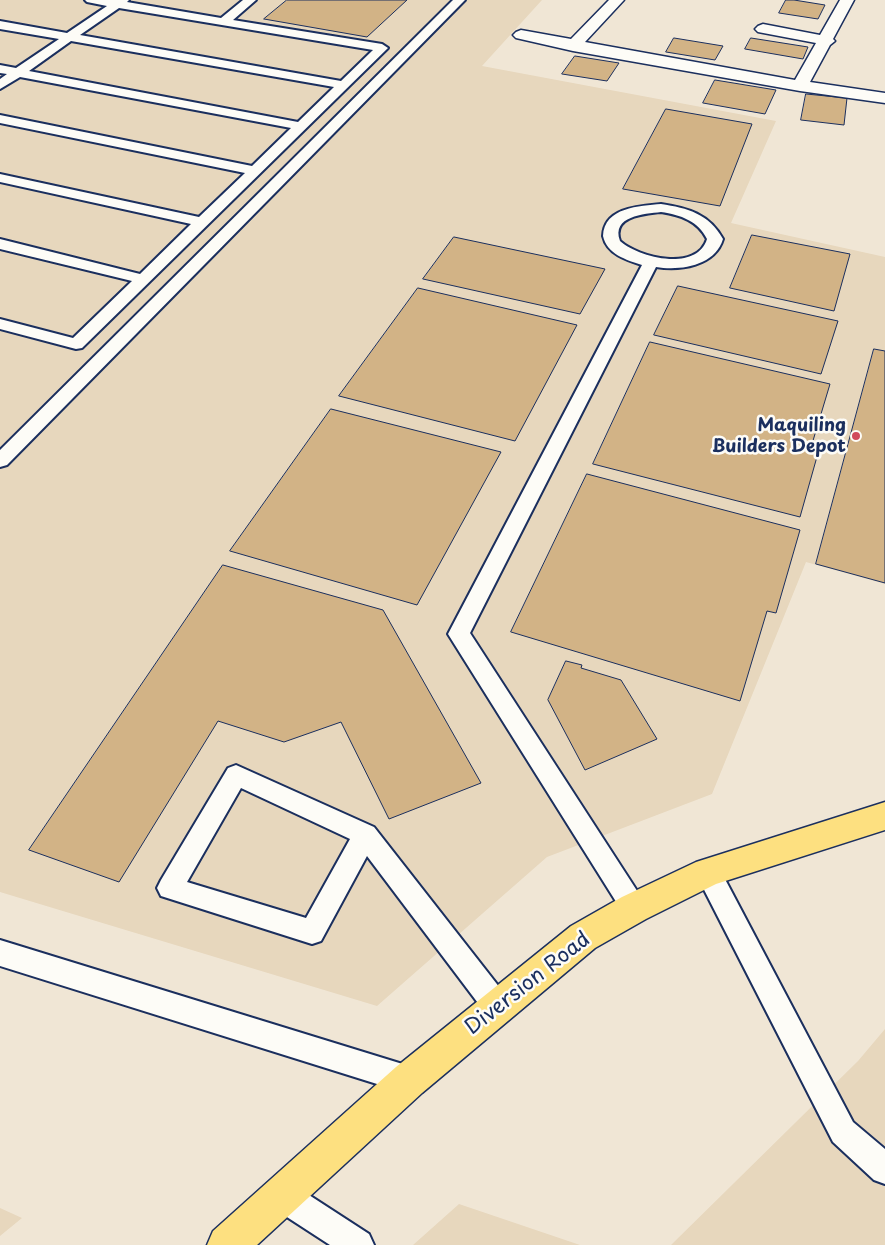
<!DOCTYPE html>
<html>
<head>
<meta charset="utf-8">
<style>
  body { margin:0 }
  canvas { display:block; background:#f0e6d5 }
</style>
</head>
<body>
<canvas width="885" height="1245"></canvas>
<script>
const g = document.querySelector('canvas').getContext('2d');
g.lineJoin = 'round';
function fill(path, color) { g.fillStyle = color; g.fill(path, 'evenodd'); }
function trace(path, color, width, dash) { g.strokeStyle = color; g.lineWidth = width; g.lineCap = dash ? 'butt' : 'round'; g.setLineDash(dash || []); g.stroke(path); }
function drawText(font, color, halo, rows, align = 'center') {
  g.font = font + ' "Playpen Sans",sans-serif'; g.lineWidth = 5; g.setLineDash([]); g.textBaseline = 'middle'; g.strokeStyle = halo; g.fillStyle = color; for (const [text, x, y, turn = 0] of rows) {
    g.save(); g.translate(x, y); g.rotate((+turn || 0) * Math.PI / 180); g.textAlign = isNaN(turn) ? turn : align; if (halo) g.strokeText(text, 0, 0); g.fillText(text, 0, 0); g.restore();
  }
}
fill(new Path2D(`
  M0 0H542L482 66 776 121 731 223 885 257V584L806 562 712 794 547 857 377 1006 0 892Z
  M885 1029V1245H671L858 1061Z
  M459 1204 580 1245H413Z
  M0 1208 22 1218 0 1236Z`), '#e7d7bd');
const building = new Path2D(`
  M287 0H407L367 37 264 19Z
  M786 0H794L825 5 818 19 779 13Z
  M674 38 723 46 715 60 666 52Z
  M751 38 808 47 803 59 745 49Z
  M575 56 619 63 607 81 562 74Z
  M715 80 776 90 765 114 703 103Z
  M806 94 847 98 844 125 801 120Z
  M666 109 752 124 720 206 623 189Z
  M752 235 850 254 834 311 730 288Z
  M454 237 605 269 580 314 423 279Z
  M678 286 838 321 821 374 654 335Z
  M418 288 577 325 515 441 339 396Z
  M650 342 830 384 812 444 820 446 800 517 593 464Z
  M874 349 885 351V583L816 564Z
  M331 409 501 452 417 605 230 551Z
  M587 474 800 530 776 613 767 611 740 701 511 632Z
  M223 565 383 610 481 783 389 819 341 722 284 742 218 721 119 882 29 850Z
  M566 661 582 665 581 668 621 680 657 739 585 770 548 700Z`);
fill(building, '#d2b386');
trace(building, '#1b2f5e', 1);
const lane = new Path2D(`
  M85 0H129L127 2 221 18 243 0H256L233 20 382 44 388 48 82 348 76 349 0 329V319L73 338 132 281 0 249V239L140 274 191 224 0 182V174L199 217 245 173 0 123V115L252 166 291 128 20 77 0 89V79L7 74 0 73V65L16 68 59 39 0 29V21L67 33 107 6 87 2ZM119 8 373 50 341 81 80 35ZM71 41 334 87 298 122 29 71Z
  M453 0H465L7 465 0 467V450Z
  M661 204C688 208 709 214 723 239 715 266 680 271 656 267L470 633 643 900 647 908 643 916 634 920 625 916 448 634 642 265C626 260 607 254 603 236 604 207 640 206 661 204ZM661 212C681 215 698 221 707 239 697 272 639 258 620 241 611 216 644 214 661 212Z
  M236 765 374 827 507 997 511 1006 507 1015 497 1019 487 1015 367 856 321 941 312 944 161 896 157 888 161 880 228 768ZM241 788 350 839 306 918 187 882Z
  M708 861 717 864 853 1122 885 1149V1184L874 1180 833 1142 695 872 699 864Z
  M0 940 409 1066 419 1070 423 1080 419 1090 409 1094 0 966Z
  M281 1180 292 1184 369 1234 374 1245H330L270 1206 266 1195 270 1184Z`);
const street = new Path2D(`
  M609 0H624L585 42 795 80 816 43 758 32 755 29 758 26 763 24 820 35 840 0H854L833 39 835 41 830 45 810 82 885 93V103L800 91 573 51 516 38 513 35 516 32 521 30 571 39Z`);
const highway = new Path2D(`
  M885 802V830L716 884 646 919 595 948 422 1093 257 1245H207L213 1231 396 1067 571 926 622 897 696 862Z`);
trace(lane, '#1b2f5e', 4);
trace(street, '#1b2f5e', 3);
trace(highway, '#1b2f5e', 3);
fill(lane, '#fdfcf7');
fill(street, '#fdfcf7');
fill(highway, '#fde080');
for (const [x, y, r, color] of [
  [856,436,5,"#d1495b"]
]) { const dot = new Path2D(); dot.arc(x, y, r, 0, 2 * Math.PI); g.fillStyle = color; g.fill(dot); trace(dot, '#fdfcf7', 2); }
drawText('bold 18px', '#1b2f5e', '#fdfcf7', [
  ["Maquiling",846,426],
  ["Builders Depot",846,447]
], 'right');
drawText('21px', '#1b2f5e', '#fdfcf7', [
  ["Diversion Road",528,984,-38]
]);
</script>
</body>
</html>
